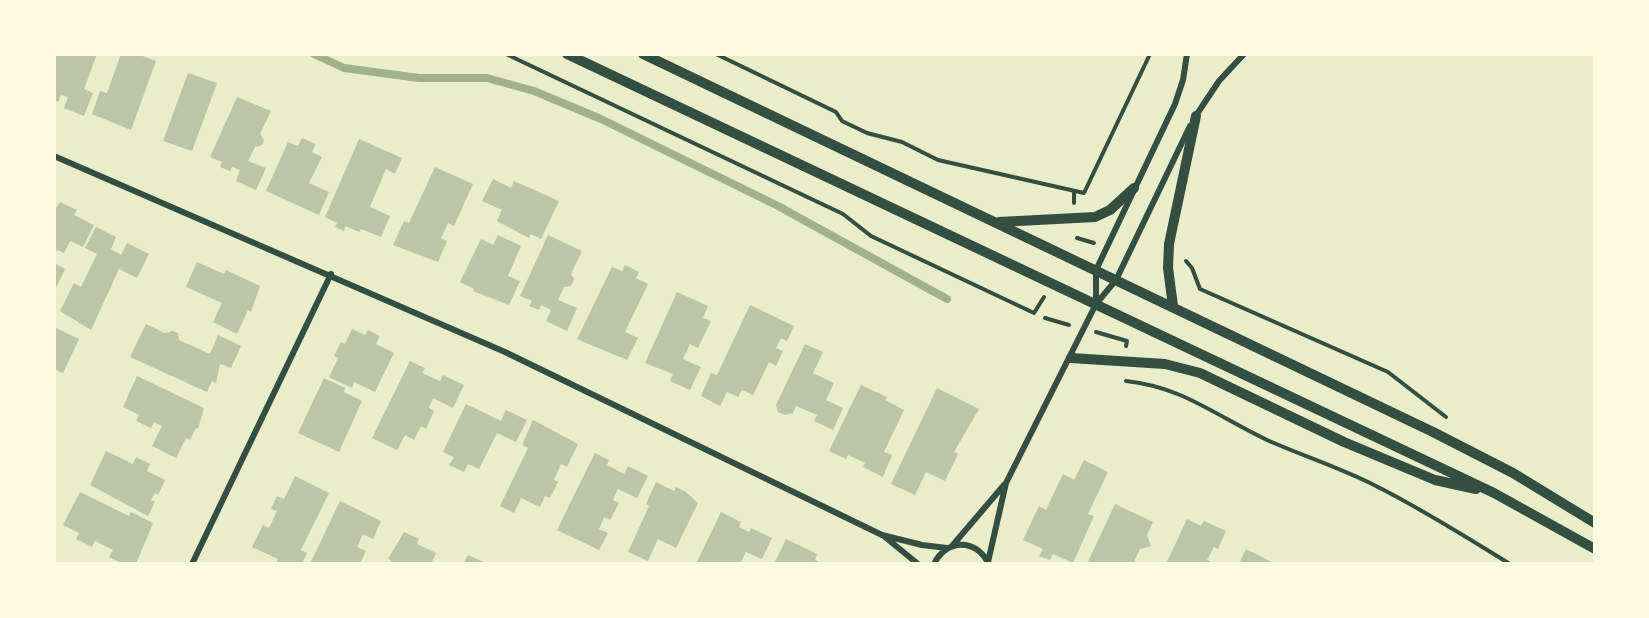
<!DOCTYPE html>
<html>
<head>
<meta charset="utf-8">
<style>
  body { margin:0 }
  #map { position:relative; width:1649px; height:618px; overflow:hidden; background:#e9edc9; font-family:"Space Grotesk",sans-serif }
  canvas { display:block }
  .frame { position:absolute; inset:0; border:56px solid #fefae0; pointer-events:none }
</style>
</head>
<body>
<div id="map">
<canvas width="1649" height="618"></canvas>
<div class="frame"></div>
</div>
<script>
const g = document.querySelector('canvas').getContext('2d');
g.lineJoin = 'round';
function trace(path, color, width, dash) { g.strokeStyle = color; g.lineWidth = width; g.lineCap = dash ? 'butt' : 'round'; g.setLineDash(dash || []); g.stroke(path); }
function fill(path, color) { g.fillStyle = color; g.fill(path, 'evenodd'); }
trace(new Path2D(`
  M314 54 344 68 419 78H487L534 91 601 119 778 206 947 299`), '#a3b18a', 8);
fill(new Path2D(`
  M54 54H97L84 89 93 93 84 116 64 108 68 97 61 95 58 102 54 100Z
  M121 54H137L156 61 131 130 92 114 100 91 107 93Z
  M188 73 217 83 192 151 163 141Z
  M237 97 271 111 260 134 264 140 262 145 255 147 248 161 266 168 256 190 236 181 240 170 232 167 230 171 220 167 222 162 210 157Z
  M302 138 316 144 312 152 322 157 309 183 329 192 319 215 266 191 288 142 298 146Z
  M359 139 402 158 395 174 386 169 370 207 390 216 381 237 361 229 359 232 345 226 344 231 335 227 337 223 325 217Z
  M435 167 473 184 454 226 448 223 441 238 447 241 438 262 393 245 404 221 409 223Z
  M493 179 511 188 514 181 559 201 541 239 531 234 529 238 497 221 502 210 482 201Z
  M60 202 77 210 74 215 94 225 83 247 70 241 64 253 57 250 54 256V206L57 207Z
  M96 227 116 237 111 249 121 255 127 243 149 254 137 278 119 269 91 330 60 311 74 283 81 287 97 254 85 248Z
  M498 235 521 246 508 276 520 281 509 305 473 291 474 289 460 282 481 239 493 245Z
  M548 235 582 251 571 274 574 279 571 286 564 287 558 300 577 308 567 331 546 321 551 310 541 305 539 310 529 306 532 301 520 296Z
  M197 262 224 274 226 270 260 286 251 312 248 310 237 334 213 322 222 303 186 287Z
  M54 263 65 269 54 292Z
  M625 265 639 272 636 278 648 284 625 332 638 338 627 360 577 339 612 267 622 271Z
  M677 292 708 306 703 318 711 321 698 348 690 344 683 359 701 367 690 390 670 381 673 374 645 363Z
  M750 305 794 326 787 341 781 338 776 348 783 351 776 366 769 362 753 395 742 390 738 397 727 392 720 406 701 396 711 373 717 375Z
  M146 324 165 333 173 331 178 333 179 340 210 354 218 335 241 346 231 368 220 364 216 383 212 381 207 392 130 357Z
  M54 327 79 339 63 373 54 369Z
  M352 329 365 335 368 330 380 336 376 344 394 353 375 392 354 382 352 388 329 377 338 358 334 356 341 342 345 344Z
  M805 344 823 352 813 373 834 383 826 400 843 408 833 430 814 421 817 415 796 406 793 413 785 415 778 412 776 405Z
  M410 361 425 368 422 373 440 381 443 375 464 385 453 408 433 398 429 408 434 411 426 429 421 426 414 440 405 435 397 450 372 438Z
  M137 376 204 408 198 429 196 428 190 440 186 438 176 458 152 446 162 426 154 422 151 428 136 421 139 415 123 407Z
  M324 378 345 388 344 392 362 401 339 452 298 433Z
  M861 385 887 397 885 400 904 410 884 452 892 455 883 477 863 467 865 463 848 455 846 459 829 451Z
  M937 388 979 409 954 452 958 454 945 481 926 472 915 495 891 484Z
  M466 404 501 421 506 410 527 420 516 442 497 433 479 469 468 464 464 472 449 465 454 457 443 452Z
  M533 420 578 444 567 467 561 464 554 480 558 482 550 498 545 496 540 507 521 498 514 513 500 506 528 448 522 445Z
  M106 451 133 464 136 457 150 464 147 471 165 480 158 495 155 493 151 500 155 502 148 516 90 485Z
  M595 453 609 460 607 465 624 474 628 466 648 476 637 498 618 489 613 500 619 503 610 520 604 517 599 529 608 533 599 550 557 530Z
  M1084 460 1108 472 1088 514 1094 516 1073 563 1053 554 1050 560 1039 556 1043 549 1023 540 1039 506 1046 510 1063 474 1074 480Z
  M295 476 329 493 301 550 307 553 302 564H276L278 559 252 547 263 525 269 528 277 511 271 509 277 496 284 499Z
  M656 482 674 491 676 487 686 492 698 503 676 548 658 539 648 561 628 552 649 506 646 504Z
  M80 492 129 516 131 512 153 523 136 564H123L109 557 113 550 95 541 92 547 76 539 79 533 63 525Z
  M340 501 381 521 373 539 363 534 357 547 366 551 360 564H310Z
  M1115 504 1153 522 1147 535 1151 546 1140 549 1133 564H1087Z
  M721 512 741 522 739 527 749 532 751 528 772 538 762 559 746 552 741 562 747 564H696Z
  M1187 519 1201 526 1204 521 1226 531 1218 549 1214 547 1207 560 1210 561 1209 564H1166Z
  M404 532 419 539 417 544 436 553 431 564H389L391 560 388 559Z
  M786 539 817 554 815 560 822 564H774Z
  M1246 549 1276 564H1239Z
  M468 555 488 564H463Z`), '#bcc5a7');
trace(new Path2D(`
  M506 54 843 214 871 236 1034 313 1044 297
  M716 54 836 112 842 121 867 133 902 142 938 160 1084 193 1150 54
  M1074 191V203
  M1077 238 1094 243
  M1186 261 1192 268 1200 289 1388 372 1446 417
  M1045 318 1069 325
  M1096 332 1127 341 1126 346
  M1126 381C1183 387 1216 416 1267 440 1303 456 1341 468 1376 486 1422 509 1466 537 1510 564`), '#344e41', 4);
trace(new Path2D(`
  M1195 117 1219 81 1244 54
  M54 156 505 352 882 535 922 545 947 548
  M1096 303V270L1175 104 1183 80 1187 54
  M885 537 918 564
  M952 546 1004 485
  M988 562 1006 483 1096 304 1116 280 1190 126
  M192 564 331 274
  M934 564C946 539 976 538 988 563`), '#344e41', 6);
trace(new Path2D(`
  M567 54 1494 493 1595 549
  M643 54 1433 432 1513 473 1595 523
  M999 222 1095 217 1110 210 1134 188
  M1173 306 1168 268 1169 244 1196 116
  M1071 358 1165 364 1200 373 1344 442 1435 480 1476 489`), '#344e41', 10);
</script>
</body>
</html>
